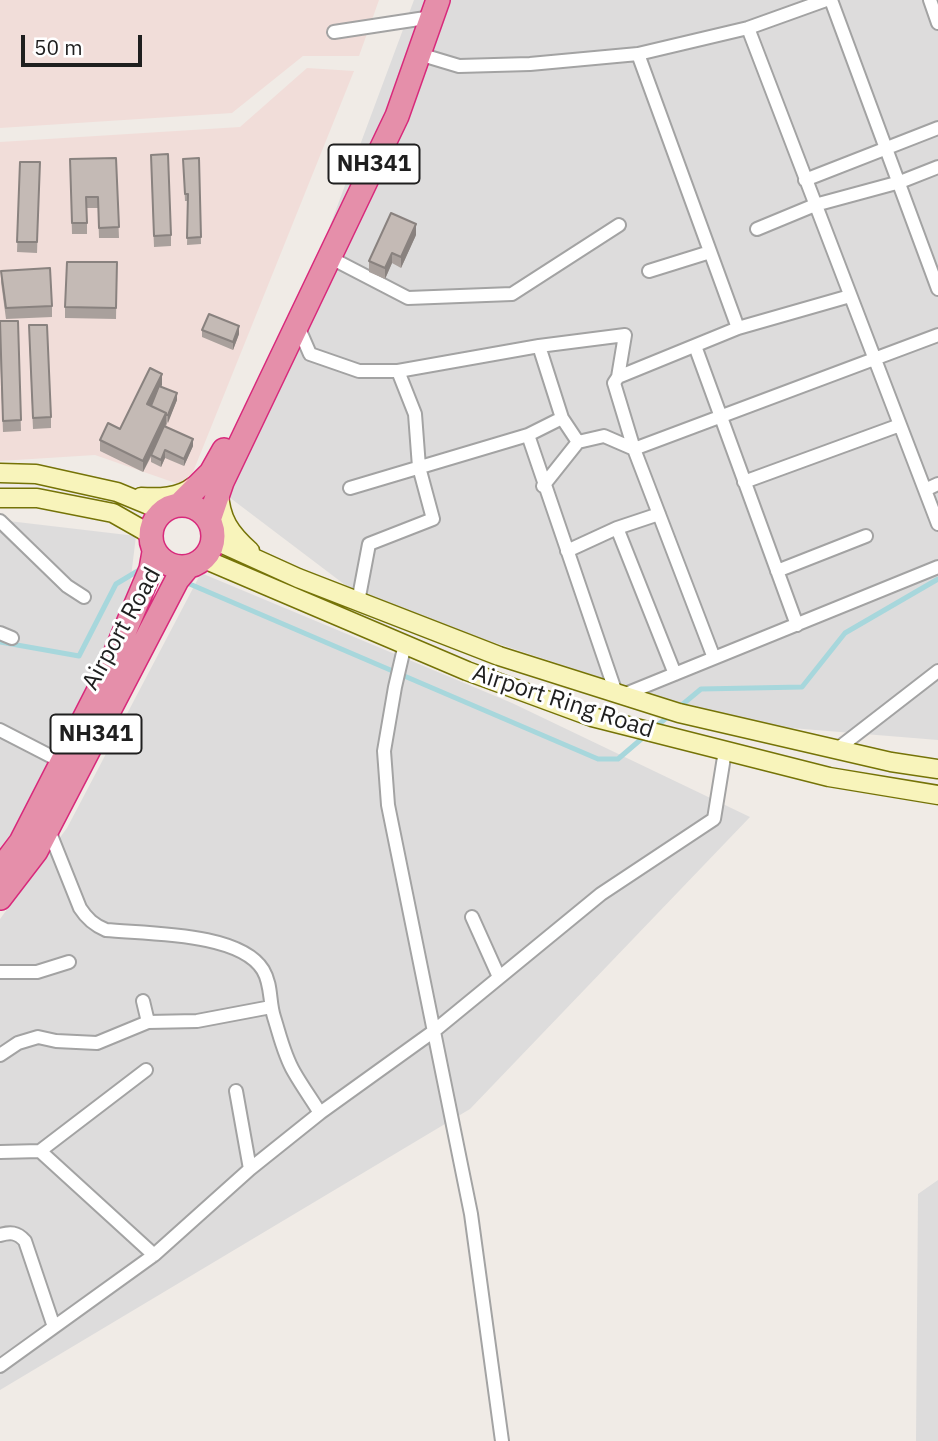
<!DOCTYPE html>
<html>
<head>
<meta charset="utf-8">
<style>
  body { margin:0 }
  #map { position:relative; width:938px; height:1441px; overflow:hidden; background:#f0ebe6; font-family:"IBM Plex Sans",sans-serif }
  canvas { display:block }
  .scale { position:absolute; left:21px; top:35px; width:121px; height:32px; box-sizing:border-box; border:4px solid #1f1f1f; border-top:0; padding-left:9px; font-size:21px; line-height:24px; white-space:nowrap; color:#1f1f1f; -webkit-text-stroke:5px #fff; paint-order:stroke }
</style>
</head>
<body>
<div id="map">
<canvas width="938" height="1441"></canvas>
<div class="scale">50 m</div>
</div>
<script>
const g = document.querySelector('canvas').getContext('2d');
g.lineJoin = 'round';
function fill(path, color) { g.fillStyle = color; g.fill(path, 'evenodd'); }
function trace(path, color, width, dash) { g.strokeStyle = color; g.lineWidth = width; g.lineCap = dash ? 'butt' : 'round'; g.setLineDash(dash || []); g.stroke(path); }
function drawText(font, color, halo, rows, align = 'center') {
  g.font = font + ' "IBM Plex Sans",sans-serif'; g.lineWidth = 6; g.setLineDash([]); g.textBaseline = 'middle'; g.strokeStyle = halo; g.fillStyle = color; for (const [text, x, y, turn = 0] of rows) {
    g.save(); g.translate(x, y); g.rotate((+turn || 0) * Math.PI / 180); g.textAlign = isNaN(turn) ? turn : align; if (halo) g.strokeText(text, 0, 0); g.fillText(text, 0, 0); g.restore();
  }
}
fill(new Path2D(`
  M414 0H938V740L742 724 365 600 229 497Z
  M0 520 136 536 128 601 64 763 0 848Z
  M201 573 512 703 750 817 470 1109 0 1390V919L67 828Z
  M938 1180V1441H916L918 1194Z`), '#dddcdc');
fill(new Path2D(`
  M0 0H379L359 56H303L232 113 0 128Z
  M307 68 354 71 187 487 95 455 0 461V142L240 127Z`), '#f1ddd9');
trace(new Path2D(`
  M185 582 598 759H618L646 735
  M0 642 79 656 116 584 141 569
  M677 709 701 689 802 687 845 633 938 579
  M653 729 670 715`), '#a7d7dc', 5);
const street = new Path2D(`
  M831 0 938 289
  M930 0 938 23
  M748 28 938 524
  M334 32 432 17
  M419 54 459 66 530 64 638 54 748 28 826 0
  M638 54 738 328
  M805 180 938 128
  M757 229 815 205 900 182 938 167
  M329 257 408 298 512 294 619 225
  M649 271 710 252
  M297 324 310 354 359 371H398L539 346 625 335 618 377 614 383 634 449 714 658
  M539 346 562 418 578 442
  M695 346 797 625
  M618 377 738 328 850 296
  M528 435 616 693
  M744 482 900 425
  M543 486 578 442 604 436 634 449 938 335
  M350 488 528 435 562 418
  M925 490 938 484
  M0 521 67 586 84 597
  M617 528 675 674
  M567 551 617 528 659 514
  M777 571 866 536
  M358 602 369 544 433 519 419 467 415 414 398 371
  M0 633 12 638
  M405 644 395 687 384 751 388 805 471 1214 502 1441
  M623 695 938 567
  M0 730 62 762
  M836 750 938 671
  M48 828 80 908C87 919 94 925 106 930 147 934 240 932 263 970 272 985 269 1002 274 1017 280 1036 284 1055 294 1072 302 1086 312 1100 320 1113
  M472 917 499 977
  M0 972H37L69 962
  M143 1001 148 1022 197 1021 271 1007
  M0 1055 18 1043 38 1037 56 1041 97 1043 148 1022
  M40 1151 146 1070
  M0 1152 40 1151 154 1255 250 1169 236 1091
  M250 1169 320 1113 434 1031 601 894 714 819 725 751
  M0 1235C10 1232 17 1232 25 1241L54 1327
  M0 1366 154 1255`);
const secondary = new Path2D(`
  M0 473 36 474 117 492 163 511
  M219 492C220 519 230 533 250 551
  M141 497C158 498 179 498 194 486
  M0 498H37L113 513 150 534
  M214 536 223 544 298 578 499 656 679 713 891 762 938 769
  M204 559 467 671 592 717 829 777 938 795`);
const highway = new Path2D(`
  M151 536a31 31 0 1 1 62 0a31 31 0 1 1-62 0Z
  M179 505 211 473 224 450
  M209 520 222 482 397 116 438 0
  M0 870 21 842 103 682 151 569 154 552
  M0 898 36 851 177 580 187 568`);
trace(street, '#a3a3a3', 16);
trace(secondary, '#757307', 21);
trace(highway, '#d8297b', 26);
trace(street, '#fff', 12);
trace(secondary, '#f8f4bb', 18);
trace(highway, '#e58faa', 23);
fill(new Path2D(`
  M116 158 119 238H99L98 208H87V234H72L70 159Z
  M199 158 201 244 187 245 188 201H185L183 159Z
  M20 162H40L37 253 17 252Z
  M151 166 171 235V246L154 247Z
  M416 235 401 268 392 263 385 279 369 272V261Z
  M117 262 116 319 65 318V307Z
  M1 271 52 306V317L6 319 1 282Z
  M18 321 21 431 3 432 0 353Z
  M202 330 239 334 233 350 202 337Z
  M29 336 51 417V428L33 429Z
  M162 385 161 387 177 400 166 426 193 446 184 466 165 458 161 467 151 462V457L143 472 100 451V440L120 429Z`), '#a9a09c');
fill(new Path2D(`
  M416 224V235L401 268V257Z
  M392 253V263L385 279V268Z
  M239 326V334L233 350V342Z
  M162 374V385L147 415V404Z
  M177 393V400L168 423V415Z
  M166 413V424L143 472V461Z
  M193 439V446L184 466V459Z
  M165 450V458L161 467V460Z`), '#89827f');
const building = new Path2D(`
  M168 154 171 235 154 236 151 155Z
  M116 158 119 227 99 228 98 197H86L87 223H72L70 159Z
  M199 158 201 237 187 238 188 194H185L183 159Z
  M20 162H40L37 242H17Z
  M391 213 416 224 401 257 392 253 385 268 369 261Z
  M67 262H117L116 308 65 307Z
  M50 268 52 306 6 308 1 271Z
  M209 314 239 326 233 342 202 330Z
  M0 321H18L21 420 3 421Z
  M29 325H47L51 417 33 418Z
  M150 368 162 374 147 404 166 413 143 461 100 440 108 423 120 429Z
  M159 386 177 393 168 415H166V413L151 406Z
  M164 426 193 439 184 459 165 450 161 460 151 455Z`);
fill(building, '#c4bab5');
trace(building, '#89827f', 2);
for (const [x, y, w] of [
  [374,164,91],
  [96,734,91]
]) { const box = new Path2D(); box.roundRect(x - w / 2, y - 19.5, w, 39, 5); g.fillStyle = '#fff'; g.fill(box); trace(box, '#1f1f1f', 2); }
drawText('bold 23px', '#1f1f1f', null, [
  ["NH341",374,164],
  ["NH341",96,734]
]);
drawText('24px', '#1f1f1f', '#fff', [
  ["Airport Road",122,629,-61],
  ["Airport Ring Road",563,702,18]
]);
</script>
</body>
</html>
